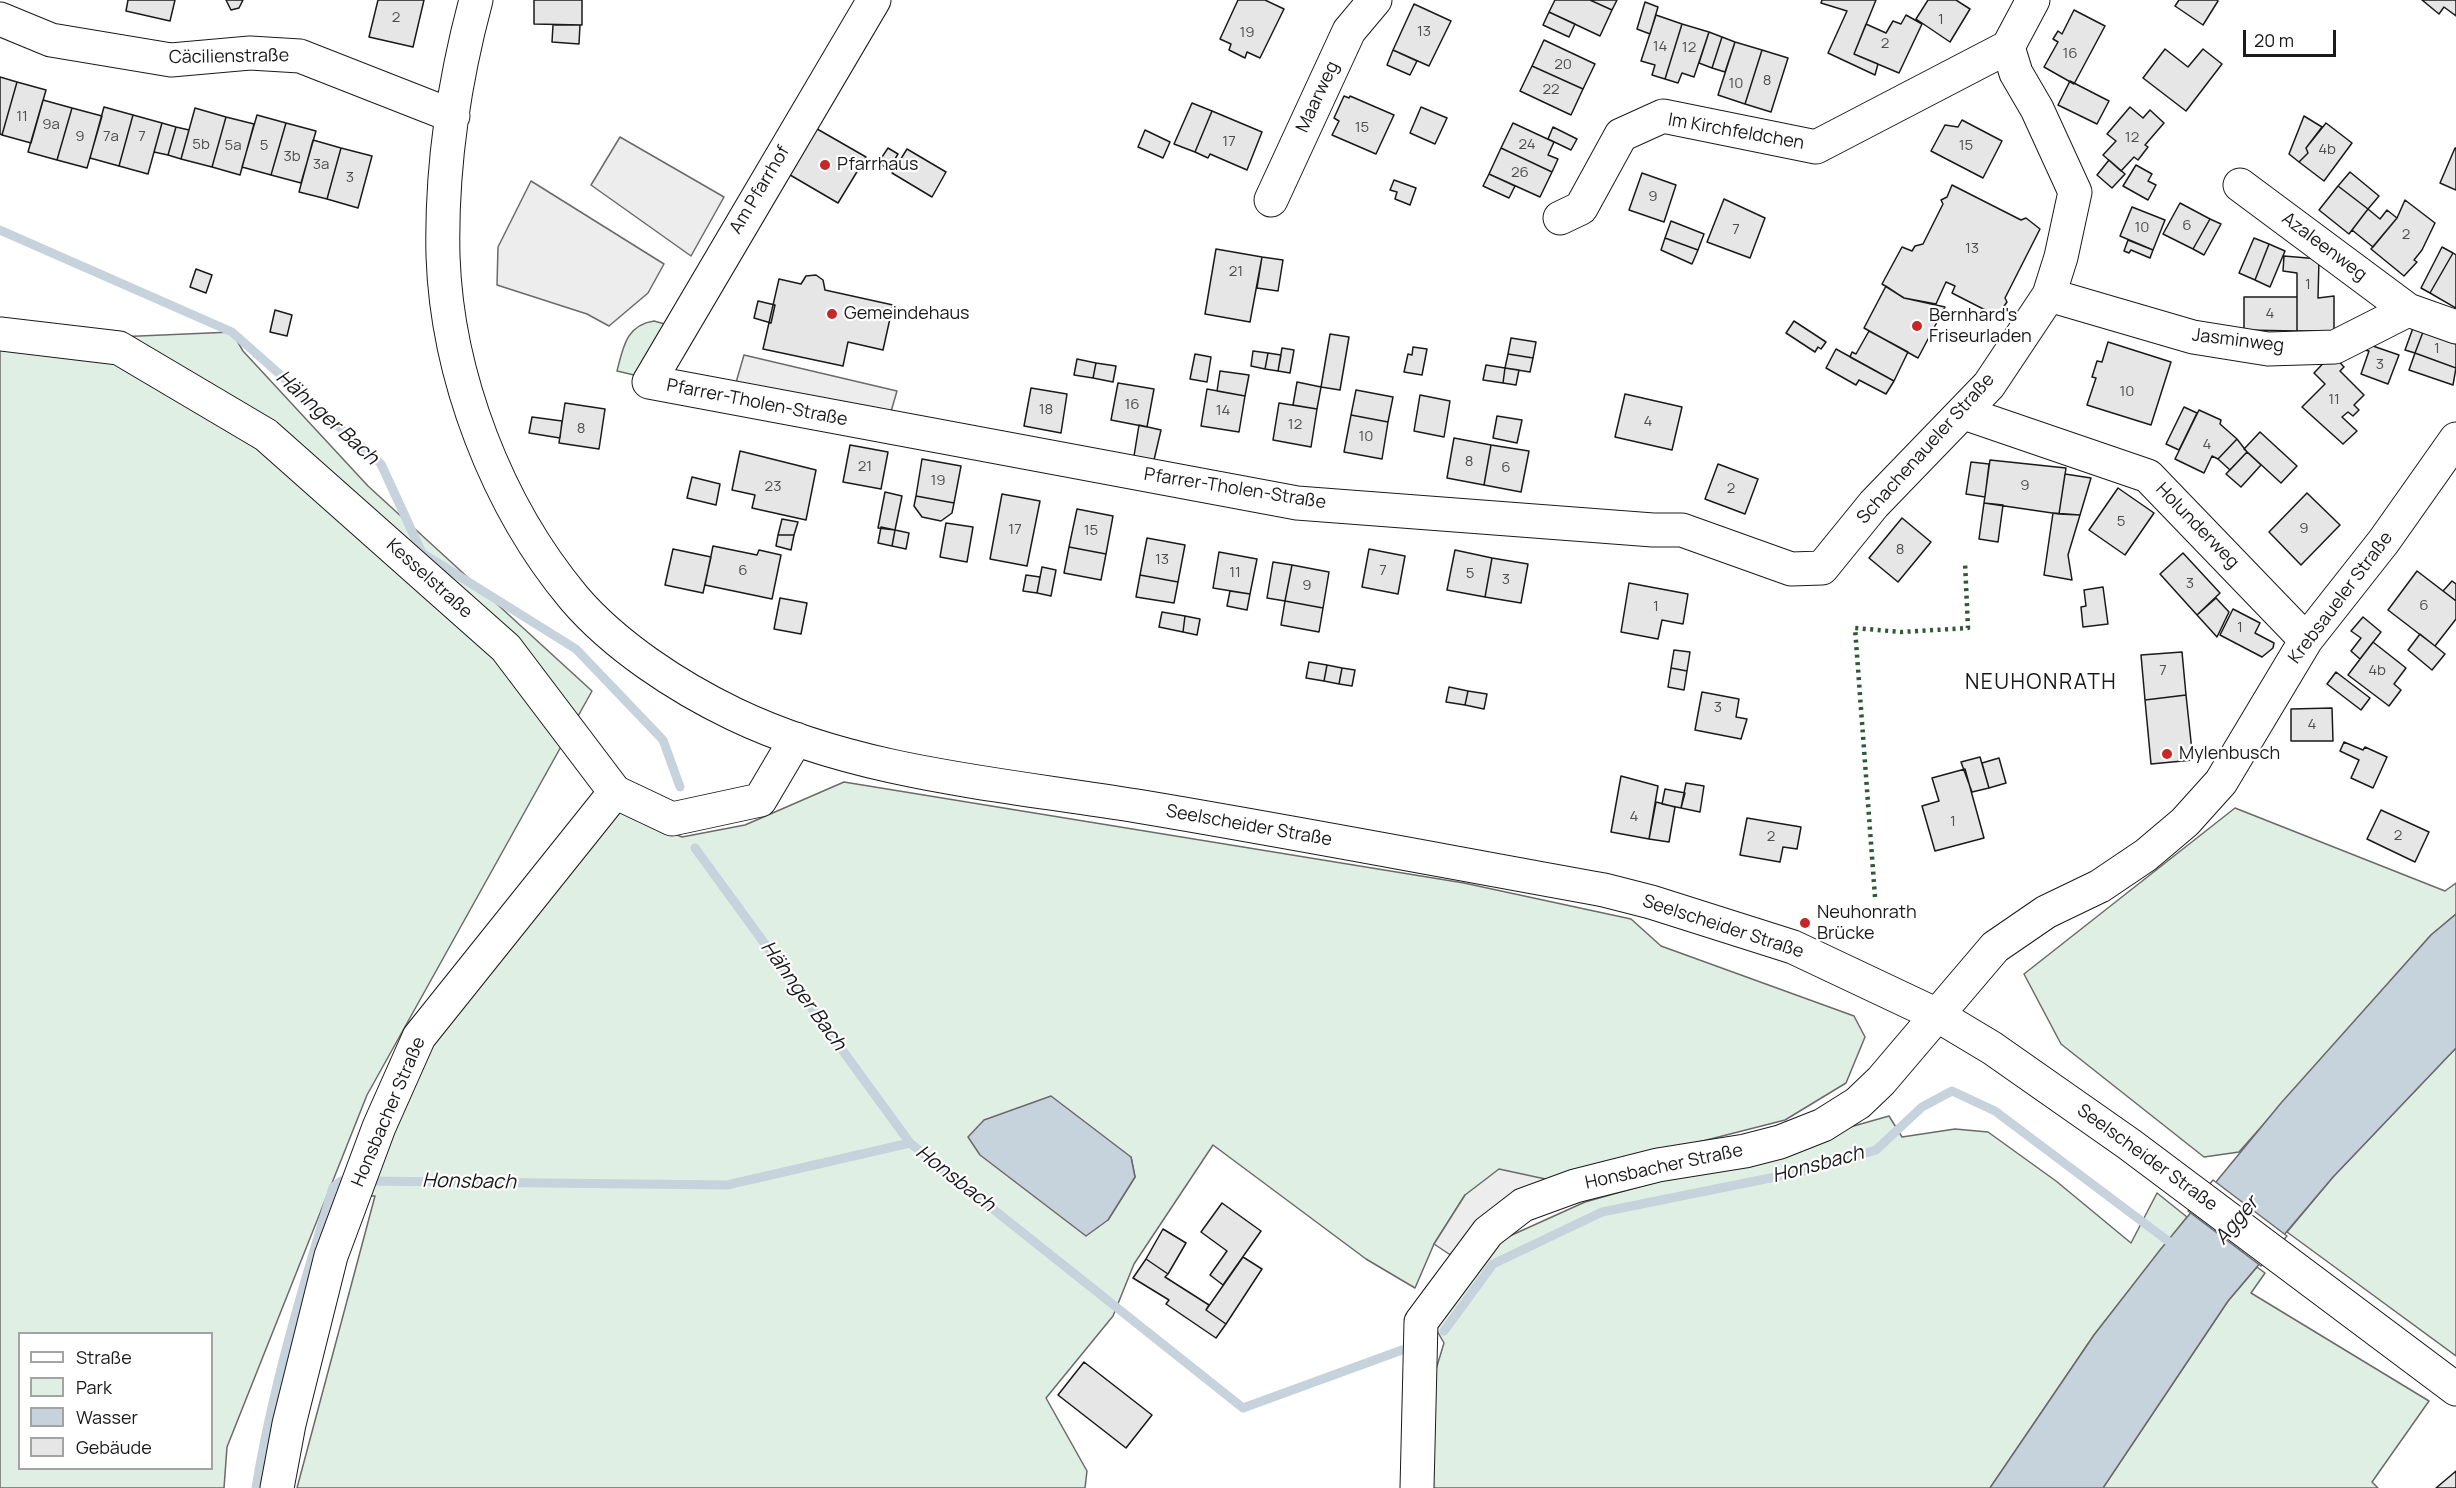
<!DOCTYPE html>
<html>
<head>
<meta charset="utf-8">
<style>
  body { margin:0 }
  #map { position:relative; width:2456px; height:1488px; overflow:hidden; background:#fff; font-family:Manrope,sans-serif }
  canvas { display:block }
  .legend { position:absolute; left:18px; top:1332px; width:195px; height:138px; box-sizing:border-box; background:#fff; border:2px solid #a3a3a3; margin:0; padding:8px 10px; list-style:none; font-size:18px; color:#1a1a1a }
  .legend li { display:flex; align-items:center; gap:12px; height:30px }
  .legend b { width:30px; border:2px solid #a3a3a3 }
  .scale { position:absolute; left:2243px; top:30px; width:93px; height:27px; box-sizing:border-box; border:3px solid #1a1a1a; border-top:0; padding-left:8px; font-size:18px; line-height:21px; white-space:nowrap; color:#1a1a1a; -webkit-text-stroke:4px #fff; paint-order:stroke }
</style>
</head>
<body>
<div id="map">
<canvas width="2456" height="1488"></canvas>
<ul class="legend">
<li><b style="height:8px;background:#fff"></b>Straße</li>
<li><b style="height:16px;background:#e0efe3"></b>Park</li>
<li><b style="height:16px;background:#c6d2dc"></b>Wasser</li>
<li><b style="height:16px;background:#e6e6e6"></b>Gebäude</li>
</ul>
<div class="scale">20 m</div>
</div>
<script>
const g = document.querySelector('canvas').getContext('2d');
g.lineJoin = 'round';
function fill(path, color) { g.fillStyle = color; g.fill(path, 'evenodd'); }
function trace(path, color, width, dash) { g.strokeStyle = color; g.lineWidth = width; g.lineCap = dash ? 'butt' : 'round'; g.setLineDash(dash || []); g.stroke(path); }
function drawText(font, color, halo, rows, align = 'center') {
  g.font = font + ' Manrope,sans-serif'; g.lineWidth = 4.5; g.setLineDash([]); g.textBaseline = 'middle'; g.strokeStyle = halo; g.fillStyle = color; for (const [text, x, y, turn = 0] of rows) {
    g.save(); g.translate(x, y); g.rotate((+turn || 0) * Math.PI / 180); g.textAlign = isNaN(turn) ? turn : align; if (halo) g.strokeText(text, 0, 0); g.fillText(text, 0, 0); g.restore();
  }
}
const green = new Path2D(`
  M654 321 668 325 634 375 617 371C623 348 626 325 654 321Z
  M232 332 243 351 368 486 592 691 367 1095 227 1447 224 1488H0V342ZM20 1334H212V1468H20Z
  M844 782 1464 883 1631 919 1661 946 1854 1016 1865 1037 1846 1083 1785 1120 1550 1180 1465 1195 1434 1244 1415 1288 1366 1259 1213 1145 1134 1264 1113 1316 1046 1398 1087 1471 1085 1488H297L375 1196H353L426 1043 615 809 682 837 745 825ZM1131 1157 1135 1177 1108 1220Z
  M2235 808 2445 891 2456 883V914L2431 935 2239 1152 2204 1157 2061 1044 2024 974Z
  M2456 1048V1356L2287 1232 2333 1177Z
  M1889 1116 1902 1137 1955 1129 1988 1132 2056 1181 2131 1243 2157 1193 2187 1217 2094 1335 1990 1488H1430L1433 1379 1444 1343 1432 1322 1492 1244 1585 1202Z
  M2257 1267 2265 1273 2251 1293 2429 1401 2372 1482 2378 1488H2103L2228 1301Z`);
fill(green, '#e0efe3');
trace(green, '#6a6a6a', 1.5);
const parking = new Path2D(`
  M620 137 724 197 691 256 591 185Z
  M531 181 664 264 648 293 609 326 587 314 497 285 498 247Z
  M744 355 897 391 890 415 735 386Z
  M1499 1169 1550 1180 1452 1256 1434 1244 1465 1195Z`);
fill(parking, '#ededed');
trace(parking, '#6a6a6a', 1.5);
const water = new Path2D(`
  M2456 914V1048L2333 1177 2228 1301 2103 1488H1990L2094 1335 2160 1250 2281 1103 2431 935Z
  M1051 1096 1131 1157 1135 1177 1108 1220 1086 1236 980 1155 968 1137 984 1120Z`);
fill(water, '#c6d2dc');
trace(water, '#6a6a6a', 1.5);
const pier = new Path2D(`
  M2213 1180 2287 1236 2261 1266 2188 1211Z`);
fill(pier, '#fff');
trace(pier, '#6a6a6a', 1.5);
trace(new Path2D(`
  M0 230 232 332 381 464 422 553 576 649 663 740 680 787
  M695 848 910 1143
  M365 1181 727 1185 910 1143 1243 1408 1402 1350
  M1444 1331 1493 1264 1602 1212 1805 1171 1876 1150 1922 1107 1952 1091 1995 1111 2176 1247
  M256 1488C273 1385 303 1286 333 1187L341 1181`), '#c6d2dc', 9);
const building = new Path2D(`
  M128 0H175L170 21 126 11Z
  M226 0H243L239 8 231 10Z
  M378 0H424L413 47 369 37Z
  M534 0H582V25L534 24Z
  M1238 0H1265L1284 9 1260 58 1247 52 1245 58 1229 50 1231 44 1220 39Z
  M1555 0H1590L1612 10 1600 36 1549 12Z
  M1590 0H1617L1612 10Z
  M1822 0H1876L1854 54 1878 64 1875 75 1828 53 1847 11 1821 3Z
  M1928 0H1956L1970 9 1950 42 1916 19Z
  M2179 0H2217L2218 1 2203 25 2175 6Z
  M2422 0H2456V16L2444 7 2439 14Z
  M1645 2 1658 7 1650 34 1637 29Z
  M1414 4 1451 21 1429 66 1393 50Z
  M2074 10 2105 26 2074 84 2044 67 2058 42 2053 39 2058 31 2062 34Z
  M1549 12 1575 24 1569 37 1543 25Z
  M1656 15 1682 24 1665 79 1652 75 1655 65 1641 61Z
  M1906 15 1922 24 1899 73 1854 54 1866 24 1886 33 1893 21 1901 24Z
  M1682 24 1709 32 1694 77 1682 73 1678 83 1665 79Z
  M553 25H580L579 44 552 42Z
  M1709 32 1722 37 1712 68 1699 63Z
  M1722 37 1735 42 1725 72 1712 68Z
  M1544 40 1595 64 1583 89 1532 66Z
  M1735 42 1762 50 1745 104 1718 95Z
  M2165 49 2188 67 2203 49 2222 64 2186 111 2143 78Z
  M1393 50 1417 61 1410 75 1387 65Z
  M1762 50 1788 58 1771 112 1745 104Z
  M1532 66 1583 89 1571 115 1520 91Z
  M0 77 17 82 2 135 0 134Z
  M2070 81 2109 101 2097 124 2058 105Z
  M17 82 46 90 31 143 2 135Z
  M1344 96 1349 98 1350 96 1394 115 1376 154 1332 135 1339 121 1334 118Z
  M43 100 72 108 57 160 28 152Z
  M1192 103 1212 111 1195 152 1174 144Z
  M104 107 133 115 119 166 90 158Z
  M1421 107 1447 118 1435 144 1410 133Z
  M2130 107 2143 118 2150 110 2164 123 2145 145 2148 147 2138 160 2134 157 2121 171 2103 155 2116 141 2107 134Z
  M72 108 102 116 87 168 57 160Z
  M195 108 226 117 212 167 181 159Z
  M1212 111 1262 132 1247 170 1210 154 1208 158 1195 152Z
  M133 115 162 123 148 174 119 166Z
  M257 115 286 123 271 175 242 167Z
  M2304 116 2322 127 2306 148 2308 153 2299 162 2289 154Z
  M226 117 254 124 240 175 212 167Z
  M1962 120 2002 141 1983 178 1931 151 1945 125 1958 127Z
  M162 123 176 127 168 155 154 152Z
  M286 123 316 131 301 183 271 175Z
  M1513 123 1554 142 1548 155 1558 159 1552 172 1501 148Z
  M2326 123 2352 143 2324 181 2299 162 2308 153 2306 148Z
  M812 126 866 157 838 203 785 172Z
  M176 127 189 130 181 159 168 155Z
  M1553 127 1577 139 1571 150 1548 139Z
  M1145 130 1170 142 1163 158 1138 147Z
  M313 140 341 148 327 199 299 192Z
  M341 148 372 156 358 208 327 199Z
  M888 148 898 154 889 169 878 163Z
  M1501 148 1552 172 1540 197 1489 174Z
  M2455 148H2456V190L2440 183Z
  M907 149 946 172 932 197 892 173Z
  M2109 160 2125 174 2112 188 2097 175Z
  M2136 165 2152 174 2148 181 2156 185 2148 200 2123 186Z
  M2350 172 2379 196 2368 209 2338 186Z
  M1642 173 1676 185 1664 222 1629 210Z
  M1489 174 1515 186 1509 198 1483 186Z
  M1394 180 1416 188 1410 205 1395 199 1397 192 1390 190Z
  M1952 185 2021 220 2026 218 2040 229 2005 298 2007 302 1997 316 1952 293 1955 286 1946 282 1936 304 1904 298 1882 284 1902 247 1912 251 1915 246 1923 244 1943 204 1941 200 1947 197Z
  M2338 186 2368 209 2349 234 2319 210Z
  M1724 199 1765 218 1750 258 1707 242Z
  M2405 200 2435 223 2422 250 2414 260 2417 262 2404 276 2371 249 2397 218Z
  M2180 203 2210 219 2193 249 2163 234Z
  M2132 207 2165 220 2153 250 2120 236Z
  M2368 209 2380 219 2387 210 2397 218 2373 247 2352 230Z
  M2210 219 2221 224 2204 255 2193 249Z
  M1671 221 1704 234 1698 250 1665 238Z
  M1665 238 1698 250 1692 264 1661 250Z
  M2254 238 2269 244 2255 280 2239 273Z
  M2128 240 2153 250 2150 258 2131 250 2129 253 2124 251Z
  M2269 244 2285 251 2270 287 2255 280Z
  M2442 247 2453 253 2430 293 2421 288Z
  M1216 249 1262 257 1250 322 1205 314Z
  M2453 253 2456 255V308L2430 293Z
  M2284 256 2319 259 2318 298 2334 296V331H2297V273L2283 271Z
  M1262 257 1283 260 1278 291 1257 288Z
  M196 269 212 275 206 293 190 287Z
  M816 275 823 280 825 290 893 305 883 350 848 342 843 366 763 349 779 279 801 284 806 276Z
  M1886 286 1904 298 1945 307 1918 358 1864 328Z
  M2244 297H2297V331L2244 330Z
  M758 301 775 305 771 323 754 318Z
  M275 310 292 315 287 336 270 332Z
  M1794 321 1826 342 1821 349 1818 347 1815 352 1786 333Z
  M2413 328 2423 332 2415 353 2405 350Z
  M1869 331 1908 352 1894 381 1850 357 1852 352 1856 354Z
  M2423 332 2456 344V368L2415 353Z
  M1330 334 1349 337 1340 390 1321 387Z
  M1511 338 1536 342 1533 358 1508 354Z
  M2108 342 2171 362 2151 425 2087 405 2096 378 2092 377 2097 361 2102 362Z
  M2367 344 2399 355 2388 384 2361 374 2369 351 2364 350Z
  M1413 347 1427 349 1422 375 1404 372 1408 354 1412 355Z
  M1282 348 1294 350 1290 373 1278 371Z
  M1836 349 1894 381 1886 394 1859 380 1856 385 1826 368Z
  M1253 351 1268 353 1265 369 1251 366Z
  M1268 353 1281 355 1278 371 1265 369Z
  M2415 353 2456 368 2453 385 2409 370Z
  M1195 354 1211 357 1207 382 1190 379Z
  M1508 354 1533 358 1530 372 1505 368Z
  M2332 354 2344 367 2340 371 2364 395 2354 405 2359 410 2353 416 2348 412 2342 417 2357 431 2343 444 2302 407 2325 384 2314 373Z
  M1077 359 1096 363 1093 378 1074 375Z
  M1096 363 1116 366 1113 382 1093 378Z
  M1486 365 1505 368 1503 383 1483 380Z
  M1505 368 1519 370 1516 385 1503 383Z
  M1220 371 1249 375 1245 396 1217 391Z
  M1297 382 1321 387 1317 409 1293 405Z
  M1118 383 1154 389 1147 427 1111 420Z
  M1031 388 1067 394 1061 433 1024 426Z
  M1207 389 1245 396 1239 432 1201 426Z
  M1356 390 1393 397 1388 422 1351 415Z
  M1625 394 1682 407 1672 450 1615 437Z
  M1420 395 1450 401 1444 437 1414 431Z
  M565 403 605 409 599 449 559 443Z
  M1279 403 1317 409 1311 447 1273 440Z
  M2184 407 2197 413 2179 450 2166 444Z
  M2199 410 2221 420 2220 424 2237 439 2218 459 2212 456 2204 473 2175 459Z
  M1351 415 1388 422 1382 459 1344 452Z
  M1497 416 1522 420 1517 443 1493 438Z
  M532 417 562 421 560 438 529 433Z
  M1139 425 1161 430 1154 460 1134 456Z
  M2260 432 2297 466 2281 483 2244 449Z
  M1454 438 1491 445 1484 485 1447 478Z
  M2237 439 2247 452 2230 470 2218 459Z
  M850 445 888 452 881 489 843 482Z
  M1491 445 1529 451 1521 492 1484 485Z
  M740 451 816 470 806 520 752 508 755 495 732 490Z
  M2247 452 2261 465 2241 487 2226 474Z
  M922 459 961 466 954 503 916 496Z
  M1990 460 2066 468 2059 514 1984 503Z
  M1971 462 1989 464 1985 497 1966 494Z
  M1718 464 1758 479 1745 514 1705 499Z
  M2065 474 2091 478 2080 515 2059 514Z
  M692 477 720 484 716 505 687 498Z
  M2118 488 2154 513 2125 555 2089 530Z
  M885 492 902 496 895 530 878 528Z
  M2307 493 2340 525 2301 565 2269 532Z
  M1002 494 1040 501 1027 566 990 559Z
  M916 496 954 503 952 513 941 521 922 517 914 506Z
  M1984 503 2003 505 1998 542 1979 539Z
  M1077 509 1113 516 1106 554 1069 547Z
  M2053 513 2080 515 2068 555 2072 580 2044 575Z
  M1902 518 1931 542 1898 582 1869 558Z
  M782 519 798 522 794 535H778Z
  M946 523 973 527 967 562 940 557Z
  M881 527 895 530 892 546 878 543Z
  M895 530 909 533 906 549 892 546Z
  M778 535H794L791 550 776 546Z
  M1147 538 1185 545 1178 582 1140 575Z
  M713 546 757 555 759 550 781 555 772 599 705 585Z
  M1069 547 1106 554 1101 580 1064 573Z
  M673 549 711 557 703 593 665 585Z
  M1369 549 1405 556 1398 594 1362 587Z
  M1455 550 1492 558 1485 597 1447 590Z
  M1219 552 1257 559 1250 594 1213 588Z
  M2183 553 2220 593 2197 615 2160 574Z
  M1492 558 1528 564 1521 603 1485 597Z
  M1273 562 1292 565 1285 601 1267 598Z
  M1292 565 1329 572 1323 608 1285 601Z
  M1042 567 1056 570 1051 596 1037 593Z
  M2417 571 2456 601V619L2435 646 2388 610Z
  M1026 575 1040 577 1037 593 1023 591Z
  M1140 575 1178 582 1174 603 1136 597Z
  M2452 581 2456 584V601L2443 591Z
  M1629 583 1688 594 1683 624 1662 620 1658 639 1621 632Z
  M2103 587 2108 624 2083 627 2081 607 2086 606 2084 590Z
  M1230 591 1250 594 1247 610 1227 606Z
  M780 598 807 603 801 634 774 629Z
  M2216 598 2229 612 2217 637 2197 615Z
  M1285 601 1323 608 1319 632 1281 625Z
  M2233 609 2260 623 2255 633 2274 643 2273 648 2262 657 2220 635Z
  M1162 612 1185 616 1183 632 1159 627Z
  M1185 616 1200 619 1197 635 1183 632Z
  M2363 617 2381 632 2360 659 2351 651 2361 638 2351 631Z
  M2420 634 2445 654 2432 670 2408 650Z
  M2373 642 2406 668 2394 684 2401 690 2389 706 2348 675Z
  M1674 650 1690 652 1687 671 1671 668Z
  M2182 652 2186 695 2145 700 2141 655Z
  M1309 662 1327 665 1324 681 1306 678Z
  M1327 665 1342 668 1339 684 1324 681Z
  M1342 668 1355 670 1352 686 1339 684Z
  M1671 668 1687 671 1684 690 1668 687Z
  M2336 672 2370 698 2361 710 2327 684Z
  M1449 687 1468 691 1465 705 1446 702Z
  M1468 691 1487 694 1484 709 1465 705Z
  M1702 692 1739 699 1736 717 1747 719 1741 739 1695 730Z
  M2186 695 2193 760 2151 764 2145 700Z
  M2332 708 2333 741H2291V709Z
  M2344 742 2363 750 2365 747 2387 757 2373 788 2351 778 2359 760 2340 751Z
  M1980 757 1989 788 1972 792 1961 762Z
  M1999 758 2006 783 1989 788 1982 763Z
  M1965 769 1984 838 1935 851 1922 806 1939 801 1932 778Z
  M1621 776 1658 786 1649 839 1611 832Z
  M1686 783 1704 786 1700 812 1681 808Z
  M1665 789 1685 793 1681 808 1662 804Z
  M1656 802 1675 807 1669 842 1649 839Z
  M2381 810 2429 832 2415 862 2367 839Z
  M1747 818 1801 827 1797 849 1783 847 1780 862 1740 855Z
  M1222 1203 1261 1231 1223 1285 1210 1275 1227 1251 1201 1232Z
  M1163 1229 1186 1243 1168 1274 1146 1259Z
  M1243 1257 1262 1269 1226 1324 1206 1310Z
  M1146 1259 1168 1274 1165 1277 1209 1305 1206 1310 1226 1324 1216 1338 1166 1304 1169 1300 1133 1278Z
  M1084 1362 1152 1415 1126 1448 1058 1395Z
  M2456 1471V1488H2436Z`);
fill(building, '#e6e6e6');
trace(building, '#1a1a1a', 1.5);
const minor = new Path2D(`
  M476 0C454 82 441 171 443 256 447 376 497 506 574 598 615 646 678 687 734 714 859 774 1002 784 1137 806 1293 832 1449 862 1604 890L1651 902 1793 947 1937 1015 1992 1048 2129 1144 2456 1389
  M874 0 649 382 1297 503 1653 530H1682L1791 569 1822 568 1874 504 1989 385 2049 295 2061 257 2075 192 2037 109 2016 73 2008 47 2033 0
  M0 19 51 40 171 60 250 53 300 56 453 116
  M2240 185 2408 310
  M1271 200 1349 31 1375 0
  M1560 218 1581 208 1621 135 1663 116 1816 147 2008 47
  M2049 295 2193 337 2268 349 2335 347 2408 310 2456 327
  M0 334 119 348 266 435 506 648 615 792 672 819 760 800 796 739
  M1964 413 2148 476 2306 640
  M277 1488 289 1424 331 1256 379 1127 419 1037 615 792
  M1417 1488 1421 1322 1488 1232 1523 1205 1575 1186 1658 1165 1745 1151 1780 1142 1823 1125 1858 1103 1881 1081 1995 947 2046 912 2100 886 2146 855 2185 822 2221 782 2306 640 2384 541 2456 439`);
trace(minor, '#1a1a1a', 35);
trace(minor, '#fff', 33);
trace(new Path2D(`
  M1875 897 1855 628 1901 632 1968 628 1965 562`), '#2b5a34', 4.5, [3, 4.5]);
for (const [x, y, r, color] of [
  [825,165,6,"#c62828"],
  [832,314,6,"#c62828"],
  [1917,326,6,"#c62828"],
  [2167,754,6,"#c62828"],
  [1805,923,6,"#c62828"]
]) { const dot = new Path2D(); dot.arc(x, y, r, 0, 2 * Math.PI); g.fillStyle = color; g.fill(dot); trace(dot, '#fff', 2); }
drawText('15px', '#4d4d4d', null, [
  ["2",396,18],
  ["1",1941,20],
  ["13",1424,32],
  ["19",1247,33],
  ["2",1885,44],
  ["14",1660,47],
  ["12",1689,48],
  ["16",2070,54],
  ["20",1563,65],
  ["8",1767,81],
  ["10",1736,84],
  ["22",1551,90],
  ["11",22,117],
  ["9a",51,125],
  ["15",1362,128],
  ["9",80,137],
  ["7a",111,137],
  ["7",142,137],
  ["12",2132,138],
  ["17",1229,142],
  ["5b",201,145],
  ["24",1527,145],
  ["5a",233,146],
  ["5",264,146],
  ["15",1966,146],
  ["4b",2327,150],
  ["3b",292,157],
  ["3a",321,165],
  ["26",1520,173],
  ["3",350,178],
  ["9",1653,197],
  ["6",2187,226],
  ["10",2142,228],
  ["7",1736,230],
  ["2",2406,235],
  ["13",1972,249],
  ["21",1236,272],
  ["1",2308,285],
  ["4",2270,314],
  ["1",2437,349],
  ["3",2380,365],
  ["10",2127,392],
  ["11",2334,400],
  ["16",1132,405],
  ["18",1046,410],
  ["14",1223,411],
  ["4",1648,422],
  ["12",1295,425],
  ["8",581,429],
  ["10",1366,437],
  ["4",2207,445],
  ["8",1469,462],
  ["21",865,467],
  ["6",1506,468],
  ["19",938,481],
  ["9",2025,486],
  ["23",773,487],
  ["2",1731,489],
  ["5",2121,522],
  ["9",2304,529],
  ["17",1015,530],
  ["15",1091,531],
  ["8",1900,550],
  ["13",1162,560],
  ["6",743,571],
  ["7",1383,571],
  ["11",1235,573],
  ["5",1470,574],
  ["3",1506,580],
  ["3",2190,584],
  ["9",1307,586],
  ["6",2424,606],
  ["1",1656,607],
  ["1",2240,628],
  ["7",2163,671],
  ["4b",2377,671],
  ["3",1718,708],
  ["4",2312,725],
  ["4",1634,817],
  ["1",1953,822],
  ["2",2398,836],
  ["2",1771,837]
]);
drawText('18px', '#1a1a1a', '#fff', [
  ["Cäcilienstraße",229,57,-1],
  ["Maarweg",1318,97,-65],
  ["Im Kirchfeldchen",1736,132,10],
  ["Am Pfarrhof",760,190,-59],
  ["Azaleenweg",2324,247,37],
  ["Jasminweg",2238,341,7],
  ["Pfarrer-Tholen-Straße",757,403,11],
  ["Schachenaueler Straße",1926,449,-48],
  ["Pfarrer-Tholen-Straße",1235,489,9],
  ["Holunderweg",2197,526,46],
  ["Kesselstraße",429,579,42],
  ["Krebsaueler Straße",2341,598,-53],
  ["Seelscheider Straße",1249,826,10],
  ["Seelscheider Straße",1723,927,18],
  ["Honsbacher Straße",389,1112,-67],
  ["Seelscheider Straße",2147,1158,36],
  ["Honsbacher Straße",1664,1167,-12]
]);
drawText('18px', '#1a1a1a', '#fff', [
  ["Pfarrhaus",837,165],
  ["Gemeindehaus",844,314],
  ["Bernhard's",1929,316],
  ["Friseurladen",1929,337],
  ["Mylenbusch",2179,754],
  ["Neuhonrath",1817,913],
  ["Brücke",1817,934]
], 'left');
drawText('italic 20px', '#1a1a1a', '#fff', [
  ["Hähnger Bach",327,418,42],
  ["Hähnger Bach",803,996,54],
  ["Honsbach",1818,1165,-15],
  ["Honsbach",955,1179,38],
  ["Honsbach",469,1182,1],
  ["Agger",2237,1221,-50]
]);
g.letterSpacing = '1.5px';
drawText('21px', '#1a1a1a', '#fff', [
  ["NEUHONRATH",2041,683]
]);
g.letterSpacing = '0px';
</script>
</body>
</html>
